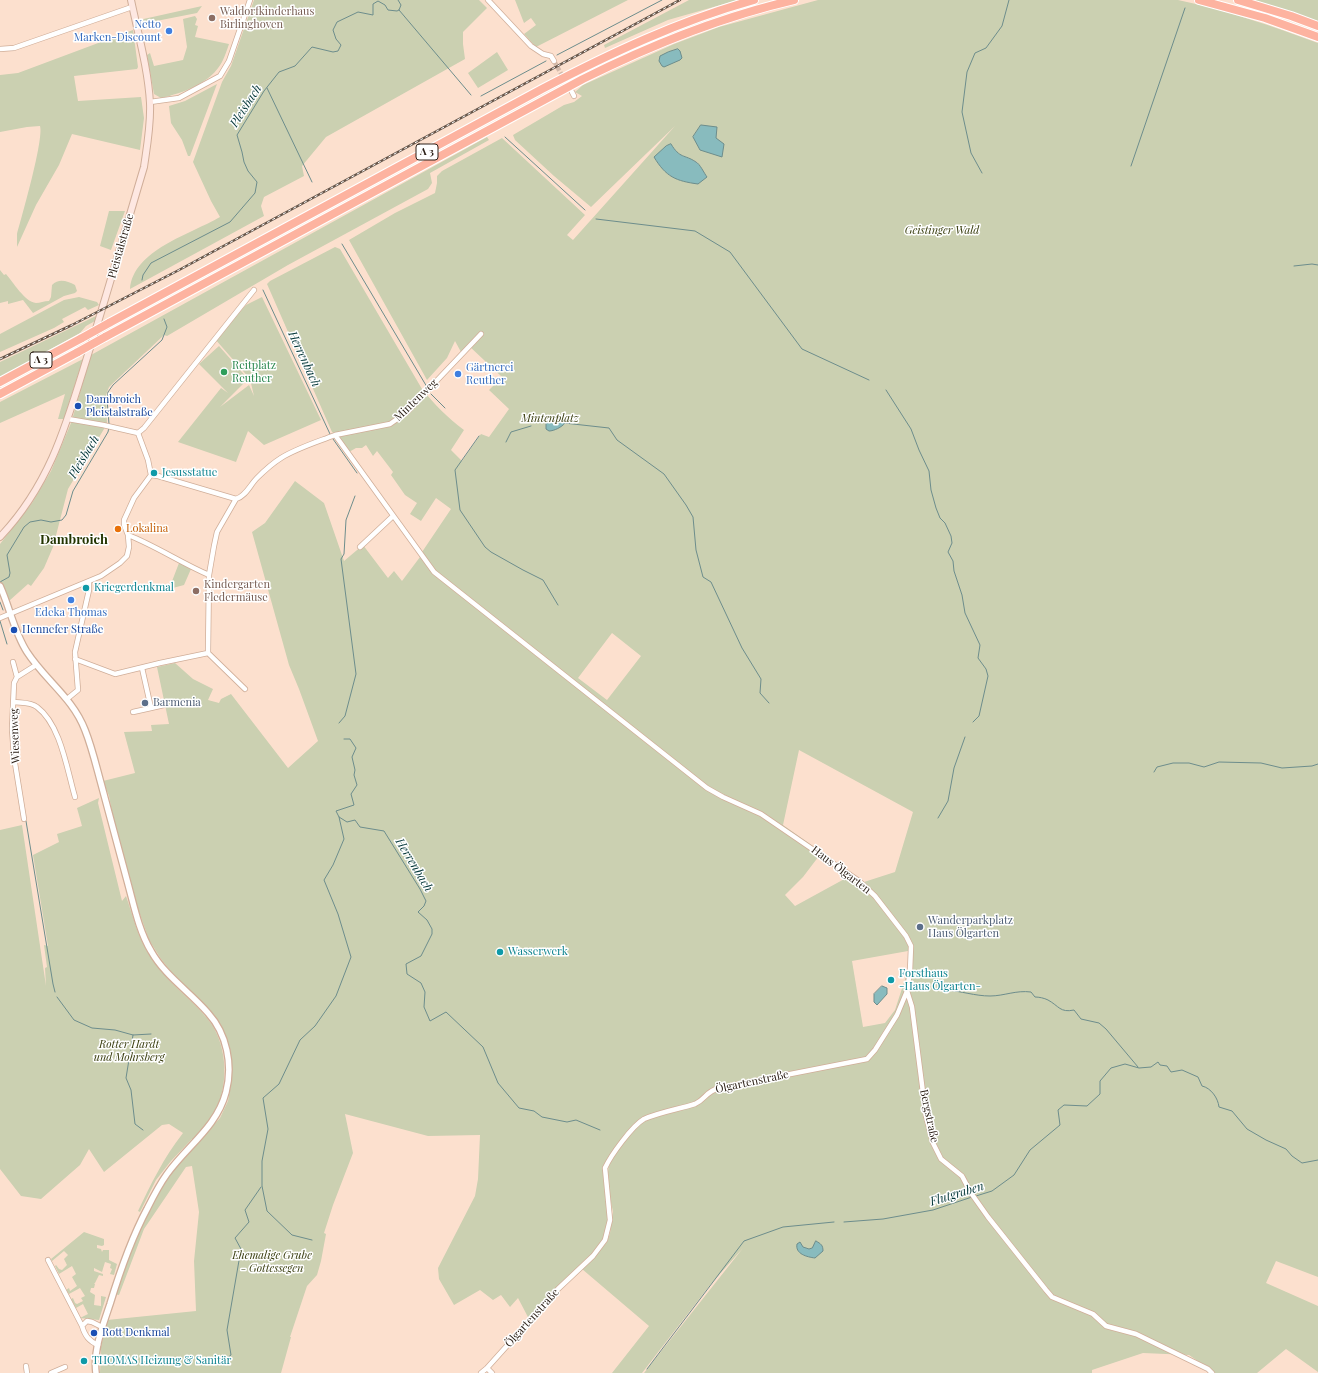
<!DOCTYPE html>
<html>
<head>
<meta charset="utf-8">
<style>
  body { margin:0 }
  canvas { display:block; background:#fce0ce }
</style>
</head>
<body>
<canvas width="1318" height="1373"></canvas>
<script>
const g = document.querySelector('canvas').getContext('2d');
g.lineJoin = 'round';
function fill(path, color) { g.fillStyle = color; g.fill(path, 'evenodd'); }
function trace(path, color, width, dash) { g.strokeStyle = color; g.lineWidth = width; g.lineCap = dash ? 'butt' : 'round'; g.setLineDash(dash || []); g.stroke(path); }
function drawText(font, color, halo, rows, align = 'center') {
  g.font = font + ' "Playfair Display",serif'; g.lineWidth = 3; g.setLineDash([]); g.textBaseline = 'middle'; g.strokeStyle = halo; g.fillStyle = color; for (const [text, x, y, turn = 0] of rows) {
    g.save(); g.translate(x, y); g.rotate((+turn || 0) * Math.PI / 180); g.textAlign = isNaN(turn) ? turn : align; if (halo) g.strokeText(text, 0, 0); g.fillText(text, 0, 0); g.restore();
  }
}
fill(new Path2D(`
  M254 0H479L487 8 463 32V44L465 59 326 137 302 166 304 176 264 197 261 206 264 216 130 289C133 250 191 234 220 217L211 201 193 162 222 82 231 66Z
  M515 0H628L536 47 524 34 536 25 531 18 524 23Z
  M689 0H738L668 20 605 48 604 45Z
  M818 0H1178C1226 10 1272 26 1318 43V1277L1276 1261 1266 1283 1318 1306V1372L1286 1349 1257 1373H1215L1189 1355 1143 1353 1092 1370V1373H644L743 1248 710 1285 642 1373H612L649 1326 582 1269 591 1261 607 1242 610 1233 613 1212 609 1192 608 1172 609 1163 604 1165 603 1168 609 1214 608 1226 603 1239 591 1257 529 1319 518 1298 510 1307 501 1295 493 1300 480 1290 454 1305 439 1279 438 1268 475 1196 478 1179 480 1135 428 1136 345 1114 353 1153 333 1205 324 1233 326 1234 321 1261 317 1275 307 1286 290 1337H291L281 1373H100L101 1347 107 1320 196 1311 194 1261 199 1212 192 1166 186 1167 144 1229 119 1295 114 1294 124 1265 149 1206 162 1185 181 1160 220 1118 228 1101 232 1077 230 1052 224 1033 213 1015 172 973 161 959 149 940 135 900 114 823 109 796 103 781 135 773 124 732 152 731 151 725 169 724 157 667 175 663 193 679 213 689 208 700 219 703 221 699 231 694 288 768 318 741 299 689 289 665 252 532 265 523 295 481 324 503 344 561 363 545 388 578 394 571 402 581 420 557 422 552 451 509 436 498 421 521 410 514 417 503 405 495 391 475 393 472 377 451 373 456 366 445 362 448H356L349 452 336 434 332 432 267 284 270 281 335 247 340 249 422 389C434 404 448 418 464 430L451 450 462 461 481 434 489 437 509 409 489 390 502 377 468 345 461 352 455 341 447 358 427 380 349 240 395 213 435 193 437 183V176L442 171 502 138 585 215 567 235 573 240 675 126 591 207 554 176 515 140 513 135 564 105 574 102 582 96 575 92 583 85 674 44 719 27ZM675 151 681 156 697 162 699 166 682 181 669 175ZM612 633 641 656 607 700 578 678ZM799 750 913 812 895 872 864 882 783 825ZM819 856 848 877 795 906 785 895 803 877ZM908 951V970L895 1010 885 1023 863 1027 852 961Z
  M1251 0H1318V23L1286 10Z
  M202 6 197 13 146 23 142 27 139 20Z
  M195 16 197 19 195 25 198 26 195 37 229 44C227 50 225 56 222 62 211 83 183 93 161 98L154 94 147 55 150 53 154 66 183 60 187 47 183 19Z
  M133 30 138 67 137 69 74 76 78 101 141 97 144 118 140 150 72 134 59 165 36 205 17 247V234C22 216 44 139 40 126L27 127 0 132V75L18 73Z
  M497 52 508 70 478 88 468 73Z
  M217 84 190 156H188L182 140 171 123 169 106 185 101Z
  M487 137 489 140 430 173 432 183 428 189 288 265 167 336 164 335 109 387 106 395 107 424 68 489 53 547 44 568 31 586 28 584 9 601 0 580V544L32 503 51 471 71 423 91 355Z
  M109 211H125L111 250 100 246Z
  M0 270 4 275 6 274C13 282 25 302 36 303 40 303 44 301 49 301L51 297 52 285C59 278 67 281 75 285L77 291 75 293 64 296 33 313 23 300 8 304V301L0 303Z
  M79 297 97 302 99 305 88 310 85 307 62 319 64 322 54 328 0 352V334L64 300Z
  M262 297 321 420 264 445 248 431 236 462 178 442 221 388 228 393 199 364 219 346 248 379 220 407 249 385 254 396 250 379 215 339 246 305Z
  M96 316 95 321 86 326 80 333 0 377V362Z
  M83 359 64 419H58L65 394 0 423V402Z
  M179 563 191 569 184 585 169 589Z
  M99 798 98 803 122 901 126 896C133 916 138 938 150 956 165 980 189 997 207 1018 227 1042 229 1080 217 1108 211 1120 202 1130 194 1140L192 1139 171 1161 156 1180 140 1212 138 1211C151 1184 164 1157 183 1133L169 1124 162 1125 104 1172 89 1149 80 1165 41 1199 21 1196 0 1169V830L22 825 46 986 45 968 47 967 44 945 48 946 33 855 59 842 57 834 82 826 77 808Z
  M84 1232 104 1239V1245L102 1246 97 1245V1248L101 1249 102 1252 103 1250H109V1260L117 1264 114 1275 110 1274 112 1269 110 1268 111 1264 105 1262 102 1272 94 1268V1271L103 1274V1276L99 1275 95 1283H94L95 1284 94 1288H91L90 1292 95 1295 94 1305 101 1306V1296L106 1297 99 1320 80 1318 88 1314 83 1304 76 1308 71 1299 73 1298 75 1303 77 1304 83 1301 81 1298 85 1296 80 1288 69 1294 66 1290 69 1288 70 1291 77 1286 72 1277 76 1274 72 1266 59 1274 55 1266 56 1265 59 1269 62 1270 67 1265 64 1259 68 1255 64 1251 52 1261 51 1259Z`), '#cbd0b1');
const water = new Path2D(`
  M678 49 680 51 682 58 680 60 664 67 662 66 659 61 660 56 668 52Z
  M701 125 717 127 716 138 724 144 722 157 700 150 693 137Z
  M671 144C680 159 684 154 696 162 700 164 704 173 707 177L698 184C676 181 666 177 654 157L666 146Z
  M559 418 564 419 565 423C562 427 554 431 549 431L546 429V423L550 420Z
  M882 986 887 988V994L877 1005 874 1002V994Z
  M816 1241C821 1244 823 1245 823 1251L815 1258C807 1257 795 1254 797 1244L800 1242 803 1247 809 1249 812 1248Z`);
fill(water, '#88bbbe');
trace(water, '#6d8d8c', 1);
trace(new Path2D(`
  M399 10 471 95
  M557 55 662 0
  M267 88 312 182
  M481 96 546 61
  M505 137 585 210
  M1131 166 1185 8
  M982 173 971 153 962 112 967 72 975 53 986 48 1002 26 1009 0
  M596 219 695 231 730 252 802 349 869 380
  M342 244 427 387
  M1294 266 1312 264 1318 265
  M142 280 143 275 151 263 230 222 255 193 257 182 248 171 244 162 242 152 237 135 264 91 279 72 295 66 312 47 333 52 338 51 341 45 336 39 333 30 337 22 358 12 373 15V4L378 1 385 5 388 10 397 11 399 10 401 5 398 0
  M263 290 330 434
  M886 390 911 429 919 450 929 471 931 490 936 508 940 518 945 523 951 536 952 543 948 552 953 561 954 571 962 595 965 613 980 645 978 658 986 669 988 676 979 716 973 722
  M431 394 445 408
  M564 423 609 428 617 440 664 474 686 505 693 517 696 550 703 577 711 582 742 648 761 679 760 693 769 703
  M109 424 107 399 108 392 113 385 162 340 167 327 164 319
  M479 436 455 470 460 510 485 547 491 552 523 570 543 580 558 605
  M333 439 357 473
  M506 442 511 432 531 426
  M0 582 9 577 10 573 7 555 24 527 30 522 41 520 51 522 62 520 66 515 73 491 108 432 109 427
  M0 602 3 610
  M0 621 7 644
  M339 723 345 716 356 674 341 559 344 554 346 520 355 496
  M344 739H350L356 748 352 757 355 770 354 775 357 785 351 794 354 805 336 811 339 817 347 822 355 820 360 827 384 831 420 889 426 901 424 906 418 912 427 920 432 929V934L421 956 406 964 407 974 421 983 425 992 424 1007 430 1021 446 1012 483 1047 498 1083 519 1108 534 1111 542 1117 567 1122 576 1120 600 1130
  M1154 772 1157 767 1173 763H1189L1204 767 1219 762 1261 763 1282 768 1312 766 1318 764
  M938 818 948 801 954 768 965 737
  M26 821 53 984 55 992
  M946 990C961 991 975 996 990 996 1004 996 1016 990 1031 992L1035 997C1039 997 1044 998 1048 1000 1059 1006 1060 1013 1074 1010L1081 1019 1099 1023 1106 1029 1138 1067
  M57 997 74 1020 92 1028 115 1030 133 1035 151 1034
  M133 1035 126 1078 131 1090 135 1124 143 1130
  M976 1196 992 1191 1014 1175 1030 1150 1060 1125 1058 1110 1064 1105 1087 1106 1100 1094V1081L1111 1068 1125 1064 1139 1068 1151 1067 1158 1062 1160 1065 1167 1066 1171 1072 1182 1070 1198 1077 1202 1086C1211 1088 1218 1098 1219 1107L1232 1111 1247 1129 1266 1140 1286 1149 1292 1156 1302 1163 1318 1160
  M844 1222 883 1219 933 1210 972 1197
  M312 1240 292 1235 267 1211 262 1186V1161L268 1129 263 1098 279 1084 300 1040 315 1026 336 996 351 957 338 914 324 880 333 865 344 839 339 817
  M218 1365 231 1355 227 1330 241 1249 235 1238 249 1222 245 1210 261 1187
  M647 1369 744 1241 783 1227 834 1222`), '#6d8d8c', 1);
trace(new Path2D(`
  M554 61 569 88`), '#d3baaa', 4.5, [4.5, 2]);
const minor = new Path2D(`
  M488 0 531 46 543 54 551 56 554 61
  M0 49 14 48 132 7
  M572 92 574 96
  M150 102 179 98 220 76 229 61 250 0
  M68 419 103 425 138 433
  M138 433 144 428 254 290
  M335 435 390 424 407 412 481 334
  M151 475 158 476 236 499C246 496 250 485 257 478 264 471 273 463 281 458 297 448 317 442 335 435L434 572 707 788 723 797 761 814 859 881 875 896 906 936 911 946 910 971 907 991 897 1015 875 1050 867 1059 719 1088C705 1092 706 1099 695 1104 679 1109 660 1112 644 1119 632 1126 611 1155 605 1168L610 1220 605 1240 593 1256 558 1289 487 1368 481 1373
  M236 499 217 532 214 546 209 575 208 653 245 689
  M128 535C156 546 181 563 209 575
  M360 547 393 516
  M0 618 101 576 120 563 127 556 129 547 128 535 124 525V520L134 498 151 475 148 460 138 433
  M75 659 115 674 160 663 208 653
  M13 662 17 677
  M142 668 151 708 164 705
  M67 699 78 690 75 652 89 590V582
  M14 702C21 703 31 702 37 707 61 725 67 770 75 797
  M133 712 151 708
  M24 819 14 757 12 729 14 683 17 677 36 665
  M907 991 912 1007 926 1116 933 1143 941 1159 962 1176 971 1193 988 1217 1046 1290 1052 1297 1093 1314 1106 1326 1136 1334 1208 1369 1212 1373
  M48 1260 82 1326
  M98 1345C89 1341 85 1336 82 1326L87 1321 92 1322 102 1327
  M26 1366 27 1373
  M487 1368 492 1373
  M51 1373 65 1367`);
const tertiary = new Path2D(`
  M0 586C10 608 14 632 27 652 45 680 73 698 85 730 91 745 95 761 99 776 109 812 118 848 128 884 134 906 139 931 151 951 165 976 189 991 208 1013 227 1034 233 1065 226 1092 217 1127 187 1146 167 1174 159 1185 153 1197 147 1209 131 1239 120 1271 110 1304 103 1325 93 1350 96 1373`);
const secondary = new Path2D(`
  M0 537C53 481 68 418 90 348 109 288 126 227 144 167 147 146 151 125 150 103 148 68 138 34 131 0`);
const motorway = new Path2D(`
  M1199 0 1265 18 1318 37
  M1238 0 1291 16 1318 26
  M109 323 542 89C611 53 679 21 754 0
  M105 337 583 79C651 45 720 17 794 0
  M0 382 82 338
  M0 394 78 352`);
trace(minor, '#d0ae99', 6);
trace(tertiary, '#d0ae99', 8);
trace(secondary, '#d0ae99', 8);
trace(motorway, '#fff', 10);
trace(minor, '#fff', 4.5);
trace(tertiary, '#fff', 5.5);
trace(secondary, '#fee8e2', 6);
trace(motorway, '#fdb3a0', 8);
const rail = new Path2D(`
  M0 359 72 325 179 270 680 0`);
trace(rail, '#66564a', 2.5);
trace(rail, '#fff', 1, [3]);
const motorwayBridge = new Path2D(`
  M82 338 109 323
  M78 352 105 337`);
trace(motorwayBridge, '#fff', 10, []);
trace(motorwayBridge, '#fdb3a0', 8);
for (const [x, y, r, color] of [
  [212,18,4,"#8d6e63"],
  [169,31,4,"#3f7fe0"],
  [224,372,4,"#2e9e5b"],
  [458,374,4,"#3f7fe0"],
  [78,406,4,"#1a4fb4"],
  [154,473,4,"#0f9aa8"],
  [118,529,4,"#e8710a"],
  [86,588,4,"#0f9aa8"],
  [196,591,4,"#8d6e63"],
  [71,600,4,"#3f7fe0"],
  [14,630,4,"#1a4fb4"],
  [145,703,4,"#5c6f8a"],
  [920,927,4,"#5c6f8a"],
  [500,952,4,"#0f9aa8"],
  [891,980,4,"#0f9aa8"],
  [94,1333,4,"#1a4fb4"],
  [84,1361,4,"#0f9aa8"]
]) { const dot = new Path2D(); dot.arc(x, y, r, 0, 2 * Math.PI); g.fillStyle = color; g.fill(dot); trace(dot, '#fff', 1.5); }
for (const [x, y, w] of [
  [427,152,22],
  [41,360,22]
]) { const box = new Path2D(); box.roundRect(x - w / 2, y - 8, w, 16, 3); g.fillStyle = '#fff'; g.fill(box); trace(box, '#2d2118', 1); }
drawText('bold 10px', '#2d2118', null, [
  ["A 3",427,152],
  ["A 3",41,360]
]);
drawText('11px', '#785e54', '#fff', [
  ["Waldorfkinderhaus",220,12],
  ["Birlinghoven",220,25],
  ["Kindergarten",204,585],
  ["Fledermäuse",204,598]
], 'left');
drawText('11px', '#366cbe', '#fff', [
  ["Netto",161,25],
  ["Marken-Discount",161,38],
  ["Gärtnerei",466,368,"left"],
  ["Reuther",466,381,"left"],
  ["Edeka Thomas",71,613,"center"]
], 'right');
drawText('italic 11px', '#383c0d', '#fff', [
  ["Geistinger Wald",942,231],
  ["Mintenplatz",550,419],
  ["Rotter Hardt",129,1045],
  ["und Mohrsberg",129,1058],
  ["Ehemalige Grube",272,1256],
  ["- Gottessegen",272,1269]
]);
drawText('11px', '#2d2118', '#fff', [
  ["Pleistalstraße",121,246,-74],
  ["Mintenweg",416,400,-44],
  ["Wiesenweg",15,736,-92],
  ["Haus Ölgarten",841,870,37],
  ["Ölgartenstraße",752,1082,-12],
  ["Bergstraße",929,1116,78],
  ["Ölgartenstraße",532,1318,-48]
]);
drawText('11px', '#27864d', '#fff', [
  ["Reitplatz",232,366],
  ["Reuther",232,379]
], 'left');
drawText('11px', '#164399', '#fff', [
  ["Dambroich",86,400],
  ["Pleistalstraße",86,413],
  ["Hennefer Straße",22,630],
  ["Rott Denkmal",102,1333]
], 'left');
drawText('11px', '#0d838f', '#fff', [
  ["Jesusstatue",162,473],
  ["Kriegerdenkmal",94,588],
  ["Wasserwerk",508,952],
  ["Forsthaus",899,974],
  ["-Haus Ölgarten-",899,987],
  ["THOMAS Heizung & Sanitär",92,1361]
], 'left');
drawText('11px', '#c56008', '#fff', [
  ["Lokalina",126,529]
], 'left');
drawText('11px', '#4e5e75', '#fff', [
  ["Barmenia",153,703],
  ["Wanderparkplatz",928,921],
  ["Haus Ölgarten",928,934]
], 'left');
drawText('italic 12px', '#033638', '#fff', [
  ["Pleisbach",246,106,-57],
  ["Herrenbach",304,359,65],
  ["Pleisbach",84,457,-59],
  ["Herrenbach",414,865,59],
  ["Flutgraben",957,1194,-17]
]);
drawText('bold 13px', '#223400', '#fff', [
  ["Dambroich",74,540]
]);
</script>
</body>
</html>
